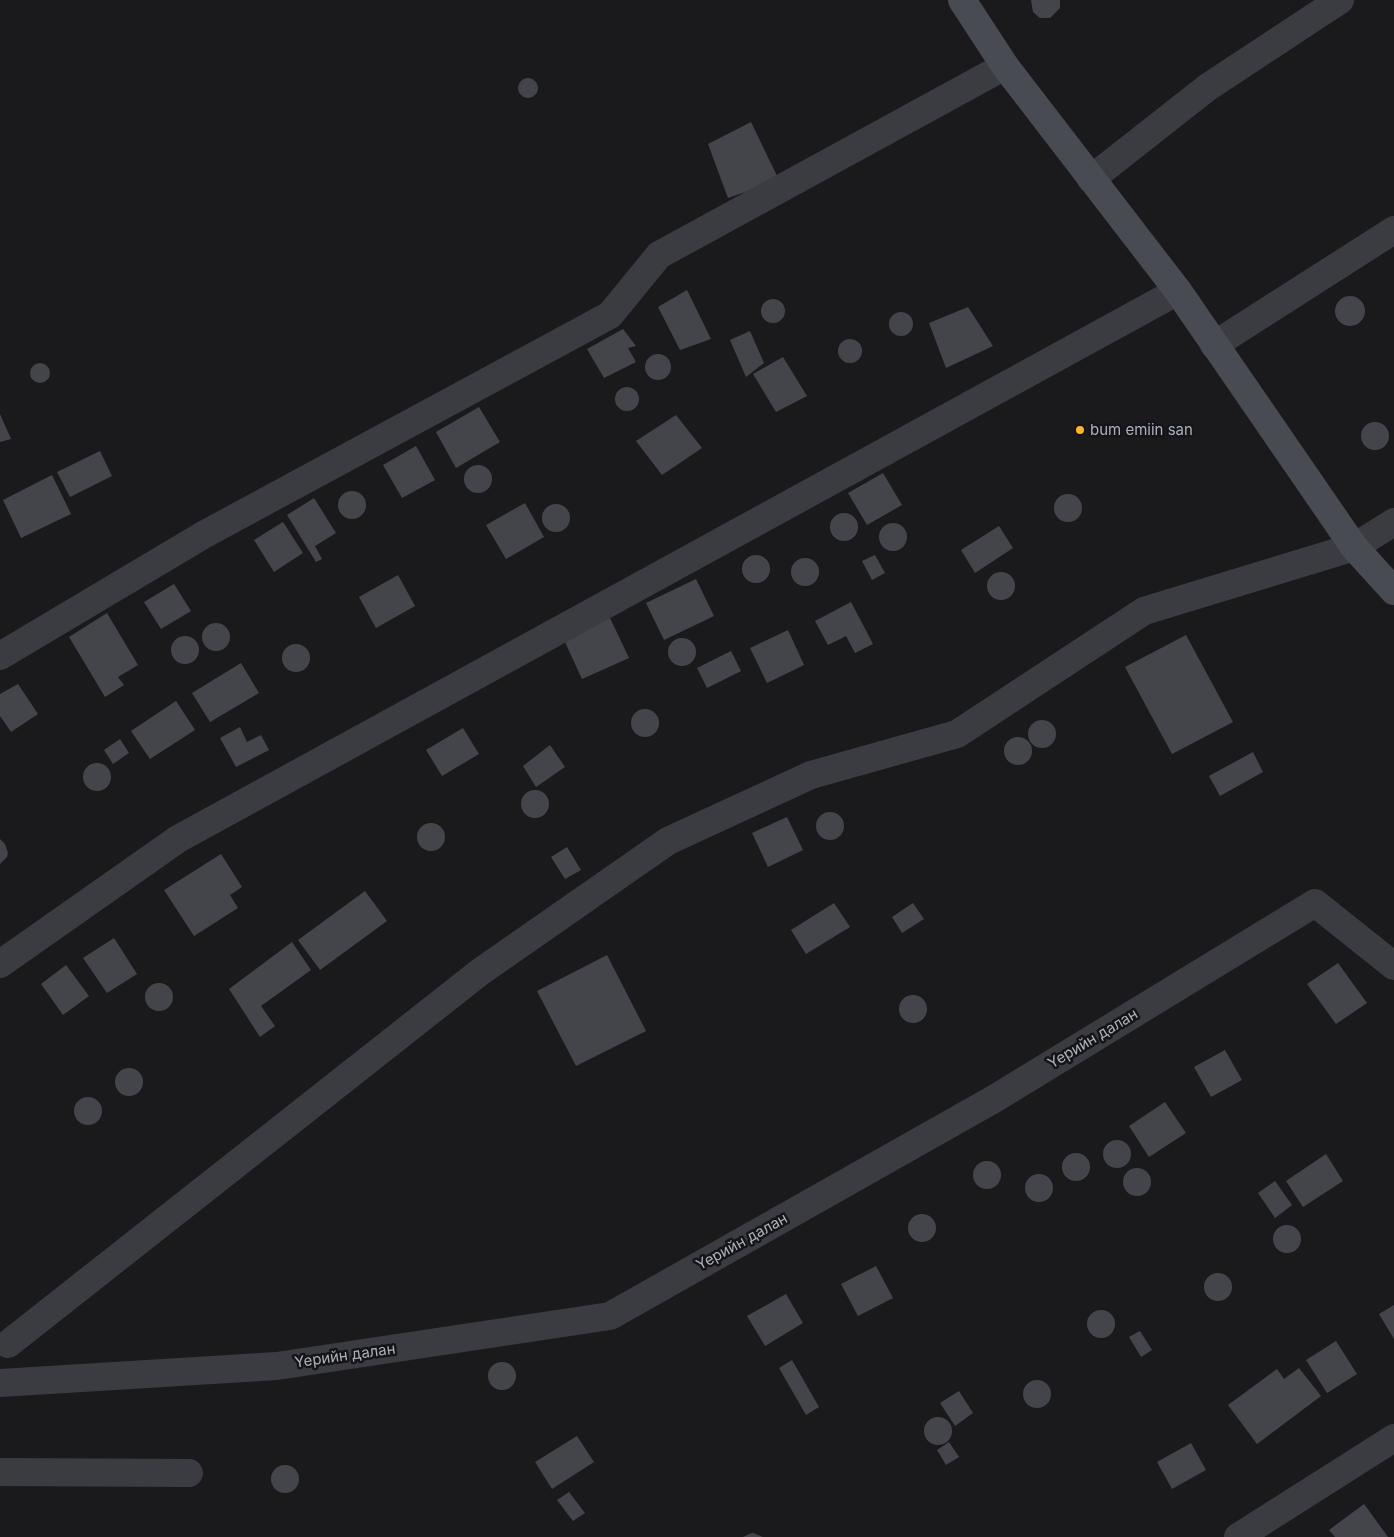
<!DOCTYPE html>
<html>
<head>
<meta charset="utf-8">
<style>
  body { margin:0 }
  canvas { display:block; background:#1a1a1d }
</style>
</head>
<body>
<canvas width="1394" height="1537"></canvas>
<script>
const g = document.querySelector('canvas').getContext('2d');
g.lineJoin = 'round';
function fill(path, color) { g.fillStyle = color; g.fill(path, 'evenodd'); }
function trace(path, color, width, dash) { g.strokeStyle = color; g.lineWidth = width; g.lineCap = dash ? 'butt' : 'round'; g.setLineDash(dash || []); g.stroke(path); }
function drawText(font, color, halo, rows, align = 'center') {
  g.font = font + ' Inter,sans-serif'; g.lineWidth = 5; g.setLineDash([]); g.textBaseline = 'middle'; g.strokeStyle = halo; g.fillStyle = color; for (const [text, x, y, turn = 0] of rows) {
    g.save(); g.translate(x, y); g.rotate((+turn || 0) * Math.PI / 180); g.textAlign = isNaN(turn) ? turn : align; if (halo) g.strokeText(text, 0, 0); g.fillText(text, 0, 0); g.restore();
  }
}
fill(new Path2D(`
  M1031 0H1060V8L1050 18H1040L1033 12Z
  M518 88a10 10 0 1 1 20 0a10 10 0 1 1-20 0Z
  M751 122 779 180 728 198 708 144Z
  M687 290 711 339 680 350 658 307Z
  M1335 311a15 15 0 1 1 30 0a15 15 0 1 1-30 0Z
  M761 311a12 12 0 1 1 24 0a12 12 0 1 1-24 0Z
  M968 307 993 346 946 368 929 323Z
  M889 324a12 12 0 1 1 24 0a12 12 0 1 1-24 0Z
  M623 329 636 346 628 348 636 362 604 378 587 349Z
  M750 331 764 363 746 377 730 340Z
  M838 351a12 12 0 1 1 24 0a12 12 0 1 1-24 0Z
  M645 367a13 13 0 1 1 26 0a13 13 0 1 1-26 0Z
  M783 357 807 396 776 412 753 374Z
  M30 373a10 10 0 1 1 20 0a10 10 0 1 1-20 0Z
  M615 399a12 12 0 1 1 24 0a12 12 0 1 1-24 0Z
  M479 407 500 442 456 468 436 432Z
  M0 414 11 439 0 442Z
  M676 415 702 448 662 475 636 441Z
  M1361 436a14 14 0 1 1 28 0a14 14 0 1 1-28 0Z
  M416 446 435 480 402 498 383 465Z
  M100 451 112 476 70 497 57 472Z
  M464 479a14 14 0 1 1 28 0a14 14 0 1 1-28 0Z
  M883 473 902 505 867 525 848 493Z
  M52 475 71 514 21 538 3 500Z
  M338 505a14 14 0 1 1 28 0a14 14 0 1 1-28 0Z
  M1054 508a14 14 0 1 1 28 0a14 14 0 1 1-28 0Z
  M314 498 336 533 315 546 322 559 316 562 287 515Z
  M525 503 544 537 506 559 486 525Z
  M542 518a14 14 0 1 1 28 0a14 14 0 1 1-28 0Z
  M830 527a14 14 0 1 1 28 0a14 14 0 1 1-28 0Z
  M283 522 303 553 274 572 254 540Z
  M879 537a14 14 0 1 1 28 0a14 14 0 1 1-28 0Z
  M999 526 1013 548 975 573 961 550Z
  M875 555 885 573 872 580 862 561Z
  M742 569a14 14 0 1 1 28 0a14 14 0 1 1-28 0Z
  M791 572a14 14 0 1 1 28 0a14 14 0 1 1-28 0Z
  M987 586a14 14 0 1 1 28 0a14 14 0 1 1-28 0Z
  M398 575 415 606 376 628 359 597Z
  M696 579 714 616 664 640 646 603Z
  M174 584 191 611 161 629 144 602Z
  M851 602 873 644 855 653 846 636 828 645 815 621Z
  M107 613 138 665 118 677 124 685 105 697 69 637Z
  M610 618 629 658 582 679 564 640Z
  M202 637a14 14 0 1 1 28 0a14 14 0 1 1-28 0Z
  M788 630 804 665 767 683 750 648Z
  M1186 635 1233 722 1172 754 1125 667Z
  M171 650a14 14 0 1 1 28 0a14 14 0 1 1-28 0Z
  M668 652a14 14 0 1 1 28 0a14 14 0 1 1-28 0Z
  M282 658a14 14 0 1 1 28 0a14 14 0 1 1-28 0Z
  M731 651 741 671 707 688 697 668Z
  M241 663 259 693 210 722 192 693Z
  M18 684 38 714 11 732 0 716V694Z
  M176 701 195 730 150 759 131 731Z
  M631 723a14 14 0 1 1 28 0a14 14 0 1 1-28 0Z
  M1028 734a14 14 0 1 1 28 0a14 14 0 1 1-28 0Z
  M240 727 247 742 261 735 269 750 236 767 220 738Z
  M463 728 479 754 442 776 426 750Z
  M1004 751a14 14 0 1 1 28 0a14 14 0 1 1-28 0Z
  M120 739 129 753 113 764 104 750Z
  M550 745 565 767 536 787 523 766Z
  M1253 752 1263 772 1220 796 1209 776Z
  M83 777a14 14 0 1 1 28 0a14 14 0 1 1-28 0Z
  M521 804a14 14 0 1 1 28 0a14 14 0 1 1-28 0Z
  M816 826a14 14 0 1 1 28 0a14 14 0 1 1-28 0Z
  M787 817 803 850 768 867 752 833Z
  M417 837a14 14 0 1 1 28 0a14 14 0 1 1-28 0Z
  M0 839 5 844 8 853 7 857 0 864Z
  M567 847 581 870 565 879 551 857Z
  M221 854 242 887 230 895 238 908 194 936 164 890Z
  M365 891 387 921 320 970 298 940Z
  M834 903 850 927 806 954 791 930Z
  M913 903 924 919 902 933 892 917Z
  M114 938 137 974 107 993 83 958Z
  M292 942 311 970 261 1006 275 1026 260 1037 229 989Z
  M607 955 646 1031 576 1066 537 991Z
  M1338 963 1367 1003 1336 1024 1307 984Z
  M66 965 89 996 63 1015 41 984Z
  M145 997a14 14 0 1 1 28 0a14 14 0 1 1-28 0Z
  M899 1009a14 14 0 1 1 28 0a14 14 0 1 1-28 0Z
  M1225 1050 1242 1080 1211 1097 1194 1067Z
  M115 1082a14 14 0 1 1 28 0a14 14 0 1 1-28 0Z
  M74 1111a14 14 0 1 1 28 0a14 14 0 1 1-28 0Z
  M1165 1102 1186 1133 1149 1157 1129 1126Z
  M1103 1154a14 14 0 1 1 28 0a14 14 0 1 1-28 0Z
  M1062 1167a14 14 0 1 1 28 0a14 14 0 1 1-28 0Z
  M1326 1154 1343 1181 1303 1207 1286 1181Z
  M973 1175a14 14 0 1 1 28 0a14 14 0 1 1-28 0Z
  M1123 1182a14 14 0 1 1 28 0a14 14 0 1 1-28 0Z
  M1025 1188a14 14 0 1 1 28 0a14 14 0 1 1-28 0Z
  M1275 1181 1292 1205 1275 1218 1258 1193Z
  M908 1228a14 14 0 1 1 28 0a14 14 0 1 1-28 0Z
  M1273 1239a14 14 0 1 1 28 0a14 14 0 1 1-28 0Z
  M876 1266 893 1298 858 1316 841 1284Z
  M1204 1287a14 14 0 1 1 28 0a14 14 0 1 1-28 0Z
  M786 1294 803 1323 765 1346 747 1316Z
  M1394 1305V1339L1379 1314Z
  M1087 1324a14 14 0 1 1 28 0a14 14 0 1 1-28 0Z
  M1140 1331 1152 1350 1141 1357 1129 1337Z
  M1336 1341 1357 1374 1327 1393 1306 1360Z
  M792 1360 819 1407 806 1415 779 1368Z
  M488 1376a14 14 0 1 1 28 0a14 14 0 1 1-28 0Z
  M1299 1368 1321 1396 1257 1444 1228 1405 1277 1369 1284 1379Z
  M1023 1394a14 14 0 1 1 28 0a14 14 0 1 1-28 0Z
  M959 1391 973 1413 955 1426 940 1403Z
  M924 1431a14 14 0 1 1 28 0a14 14 0 1 1-28 0Z
  M577 1436 594 1462 552 1489 535 1462Z
  M949 1442 959 1457 946 1465 937 1450Z
  M1191 1443 1206 1470 1172 1489 1157 1462Z
  M271 1479a14 14 0 1 1 28 0a14 14 0 1 1-28 0Z
  M569 1492 585 1513 573 1521 557 1500Z
  M1364 1504 1388 1537H1335L1329 1530Z
  M753 1533 763 1537H743L749 1534Z`), '#44454a');
trace(new Path2D(`
  M1091 179 1208 87 1340 0
  M1214 345 1394 230
  M0 656 205 534 610 315 659 255 1005 66
  M0 964 178 839 1178 291
  M8 1344 480 972 668 841 811 775 957 734 1144 611 1354 547 1394 522
  M0 1383 277 1366 610 1316 994 1099 1315 903 1394 966
  M0 1472 189 1473
  M1238 1537 1394 1438`), '#3b3c42', 28);
trace(new Path2D(`
  M962 0 1005 66 1178 291 1354 547 1394 591`), '#494b52', 28);
for (const [x, y, r, color] of [
  [1080,430,5,"#feb430"]
]) { const dot = new Path2D(); dot.arc(x, y, r, 0, 2 * Math.PI); g.fillStyle = color; g.fill(dot); trace(dot, '#151518', 2); }
drawText('15px', '#acb1bd', '#151518', [
  ["bum emiin san",1090,430]
], 'left');
drawText('15px', '#acb1bd', '#151518', [
  ["Үерийн далан",1093,1039,-31],
  ["Үерийн далан",742,1242,-29],
  ["Үерийн далан",345,1356,-8]
]);
</script>
</body>
</html>
